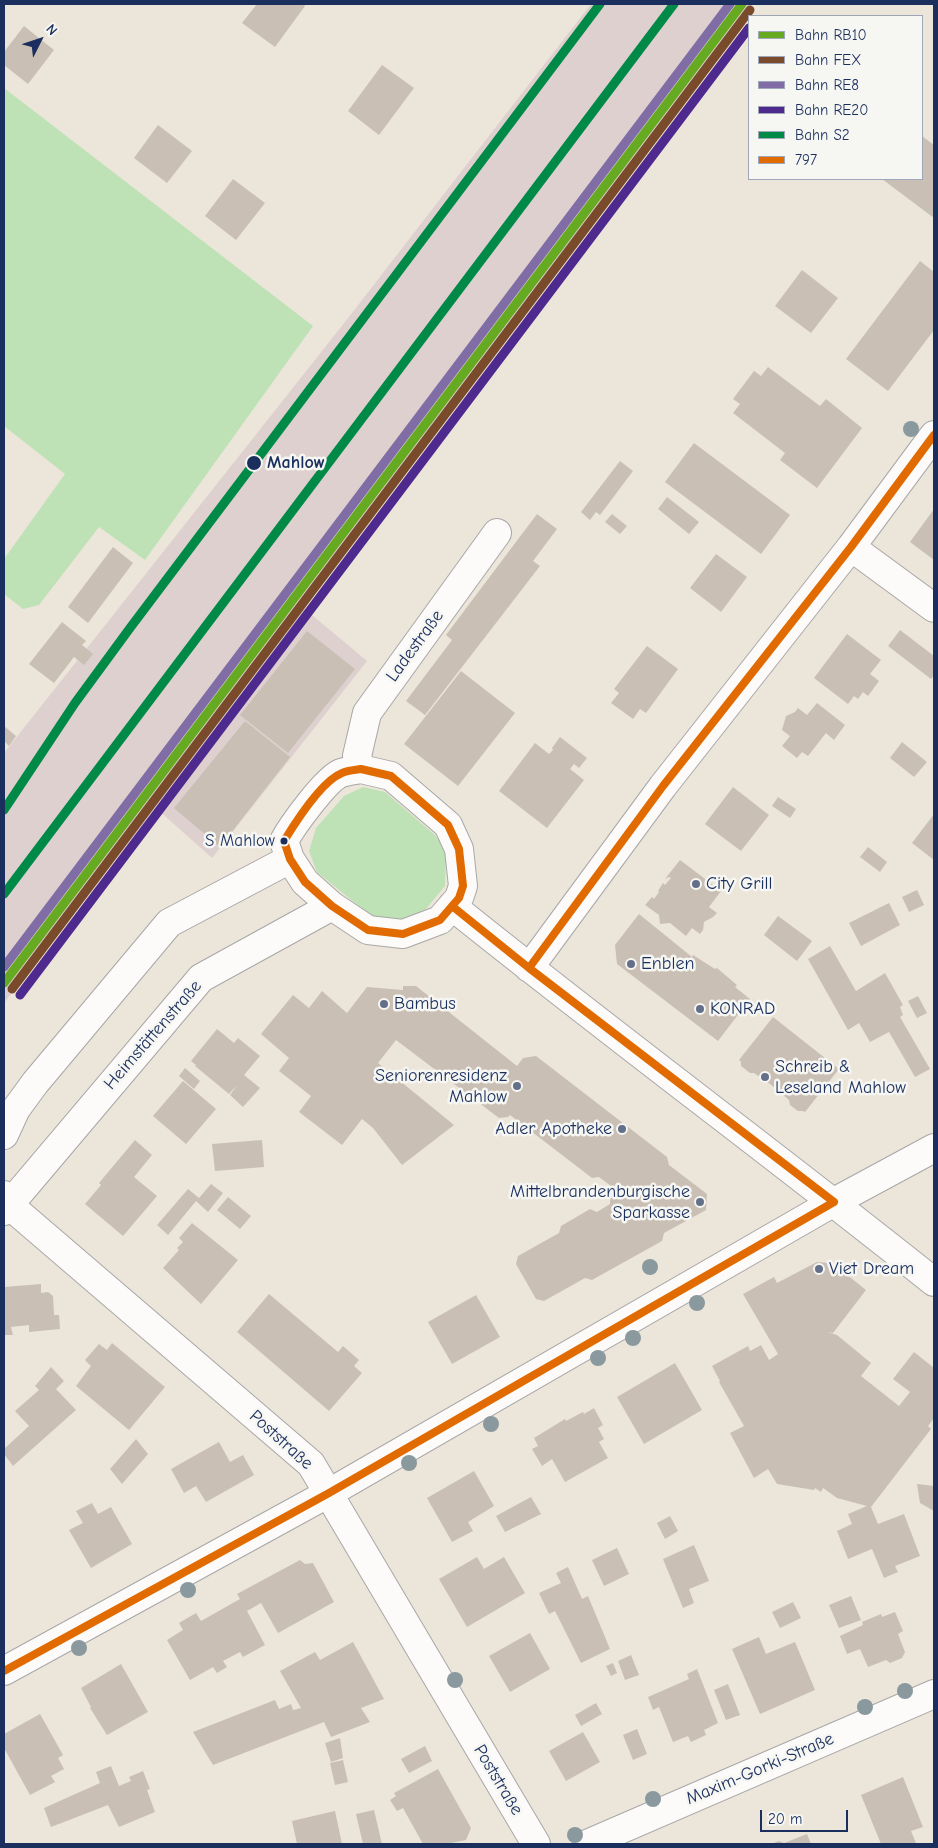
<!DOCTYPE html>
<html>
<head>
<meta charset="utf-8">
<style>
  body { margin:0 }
  #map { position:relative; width:938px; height:1848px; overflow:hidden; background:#ece5da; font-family:"Comic Neue",sans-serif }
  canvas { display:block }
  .frame { position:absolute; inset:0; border:5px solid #1b2f5e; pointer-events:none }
  .legend { position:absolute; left:748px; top:15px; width:175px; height:165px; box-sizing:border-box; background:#f6f6f2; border:1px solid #9ea6b7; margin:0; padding:6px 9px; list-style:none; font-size:15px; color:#1b2f5e }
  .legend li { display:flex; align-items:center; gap:10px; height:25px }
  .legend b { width:25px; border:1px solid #9ea6b7 }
  .north { position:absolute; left:15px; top:15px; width:50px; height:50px; -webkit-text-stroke:4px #f6f6f2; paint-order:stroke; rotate:49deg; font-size:14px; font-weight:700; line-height:20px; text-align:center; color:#1b2f5e }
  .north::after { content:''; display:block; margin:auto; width:18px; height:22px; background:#1b2f5e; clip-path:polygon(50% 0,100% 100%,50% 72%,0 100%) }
  .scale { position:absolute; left:760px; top:1810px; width:88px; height:22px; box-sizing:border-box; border:2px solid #1b2f5e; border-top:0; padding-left:6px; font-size:15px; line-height:18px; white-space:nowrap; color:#1b2f5e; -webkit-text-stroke:4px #f6f6f2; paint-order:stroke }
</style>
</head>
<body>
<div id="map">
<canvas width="938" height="1848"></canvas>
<div class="frame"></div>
<ul class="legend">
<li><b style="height:6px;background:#6a2"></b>Bahn RB10</li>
<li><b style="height:6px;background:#7a4b2a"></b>Bahn FEX</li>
<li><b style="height:6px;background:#816da6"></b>Bahn RE8</li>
<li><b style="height:6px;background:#4e2a8e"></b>Bahn RE20</li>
<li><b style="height:6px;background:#018a47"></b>Bahn S2</li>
<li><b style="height:6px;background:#e16b00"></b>797</li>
</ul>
<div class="north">N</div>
<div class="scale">20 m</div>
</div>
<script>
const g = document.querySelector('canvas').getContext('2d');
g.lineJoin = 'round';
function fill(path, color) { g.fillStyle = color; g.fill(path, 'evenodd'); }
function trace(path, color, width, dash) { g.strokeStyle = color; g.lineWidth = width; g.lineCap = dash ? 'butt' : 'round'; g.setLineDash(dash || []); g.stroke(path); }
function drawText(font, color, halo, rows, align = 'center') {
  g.font = font + ' "Comic Neue",sans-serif'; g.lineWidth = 5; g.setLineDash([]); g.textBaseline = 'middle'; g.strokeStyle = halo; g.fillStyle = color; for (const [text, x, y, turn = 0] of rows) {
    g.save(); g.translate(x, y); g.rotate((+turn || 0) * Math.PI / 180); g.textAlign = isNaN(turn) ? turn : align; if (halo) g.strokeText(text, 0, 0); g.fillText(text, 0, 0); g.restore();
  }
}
fill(new Path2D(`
  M591 4H753L580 243 300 605 367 661 212 858 156 808 4 1003V753L345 322Z`), '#ded0ce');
fill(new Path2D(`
  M4 88 313 326 145 560 99 527 39 605 23 609 4 594V559L65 474 4 426Z
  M363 787 385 792 435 835 446 852 445 886 425 910 399 920 371 916 317 872 309 851 316 828 344 796Z`), '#bee2b6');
fill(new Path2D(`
  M257 4H303L305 6 275 47 242 23Z
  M24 26 54 50 28 84 4 65V52Z
  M382 65 414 88 379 135 348 111Z
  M158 125 192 151 167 183 134 158Z
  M922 136 934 145V218L882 179H922Z
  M233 179 265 203 236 240 205 216Z
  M920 261 934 272V330L888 391 846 359Z
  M802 270 838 298 811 333 775 306Z
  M768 367 820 406 826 399 862 428 817 488 780 460 785 453 733 413 740 404 733 399 754 371 761 376Z
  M694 443 790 515 761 554 665 482Z
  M620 461 633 471 600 515 596 512 590 520 581 512Z
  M667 497 699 522 689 534 658 509Z
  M934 509V560L910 542Z
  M537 514 557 529 533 561 540 566 425 715 406 701 452 640 446 635Z
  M612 514 627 526 620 534 605 522Z
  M113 547 133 563 88 623 68 607Z
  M716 554 747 577 721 612 690 588Z
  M62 622 86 641 82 645 93 654 84 665 74 657 54 683 29 664Z
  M900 630 934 656V675L931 679 888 646Z
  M307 631 355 669 288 753 240 715Z
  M847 634 881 660 870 674 879 681 868 696 863 692 858 699 854 696 848 704 814 678Z
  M647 646 678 669 646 713 640 709 633 719 611 703 619 693 614 689Z
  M461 671 515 713 458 786 404 744Z
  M817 703 845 725 834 740 826 733 808 756 802 752 797 758 782 746 790 736 782 730 786 716 795 712 798 708 807 715Z
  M245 721 290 757 220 847 174 808Z
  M4 726 16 736 9 746 4 741Z
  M560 737 587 758 579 768 574 764 570 769 584 780 547 828 499 791 535 743 549 754 553 750 552 748Z
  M902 742 927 762 914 777 890 758Z
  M733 787 769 815 741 851 705 824Z
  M778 797 796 809 790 818 772 806Z
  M934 814V860L912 843Z
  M868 847 887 862 880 872 860 857Z
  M680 860 721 891 709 907 717 913 713 917 704 922 703 930 700 934 692 928 686 936 670 923 660 924 659 915 645 905 652 897 654 899 659 892 658 891 663 883 665 885 671 878 669 877 665 879Z
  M917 890 924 905 909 912 902 897Z
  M889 903 900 925 861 946 849 923Z
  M639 914 692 957 693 955 715 969 717 968 737 985 735 987 750 999 718 1041 617 964 615 945Z
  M778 916 812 941 797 961 764 935Z
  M830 946 856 991 885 973 903 1005 900 1007 903 1015 900 1017 930 1069 915 1077 889 1032 870 1042 859 1023 848 1030 808 959Z
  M403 986H416L517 1066 523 1058 536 1056 667 1157 669 1165 707 1194 706 1210 664 1233 662 1241 592 1280 585 1278 544 1301 536 1299 516 1264 518 1256 559 1233 561 1226 590 1209 597 1212 610 1204 611 1186 599 1177 592 1178 510 1115 508 1117 499 1118 396 1040 378 1063 454 1125 402 1165 373 1128 362 1119 342 1145 299 1112 311 1096 279 1071 289 1058 261 1034 293 995 309 1008 322 991 347 1013 367 987 403 990Z
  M918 996 927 1013 917 1018 908 1001Z
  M773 1017 839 1069 805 1112 803 1111H798L790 1105 789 1100 770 1084 754 1073H750L741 1066V1062L739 1060Z
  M217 1029 234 1043 238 1038 260 1056 244 1075 260 1088 243 1107 230 1095 237 1085 229 1094 195 1066 196 1065 191 1061Z
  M185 1068 200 1081 194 1089 179 1076Z
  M183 1081 216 1109 186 1144 153 1116Z
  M135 1140 152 1155 134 1177 157 1196 123 1236 85 1204 101 1185 99 1183Z
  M262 1140 264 1167 215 1171 212 1144Z
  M211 1184 223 1193 208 1212 196 1201 168 1235 157 1225 188 1189 199 1198Z
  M228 1197 251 1216 240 1229 217 1210Z
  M192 1223 238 1260 201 1304 163 1268 179 1250 177 1248 183 1242 179 1238Z
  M817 1262 830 1263 835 1267 836 1266 866 1290 833 1333 827 1332 837 1335 871 1363 861 1376 899 1406 910 1392 893 1379 914 1352 934 1368V1418L928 1426 931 1429 871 1507 878 1524 904 1514 920 1556 895 1566 898 1572 884 1578 872 1549 848 1559 837 1531 852 1524 848 1514 867 1506 837 1498 823 1488 821 1492 815 1488 814 1490 777 1484 768 1469 754 1478 730 1433 744 1426 719 1382 720 1381 712 1366 748 1346 750 1351 761 1345 769 1360 778 1354 743 1294 774 1277 777 1283Z
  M41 1284V1293L48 1292 53 1296 54 1315H59L60 1329 29 1332V1325L11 1327 13 1335H4V1287Z
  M269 1294 338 1352 343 1346 359 1360 354 1366 362 1373 329 1411 237 1332Z
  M476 1295 500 1337 452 1364 428 1322Z
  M112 1343 165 1387 129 1430 76 1386 91 1366 85 1360 99 1344 107 1350Z
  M675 1363 702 1410 644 1444 617 1397Z
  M51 1367 64 1381 56 1389 76 1410 13 1466 4 1454V1449L29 1426 15 1411 39 1390 35 1386Z
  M594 1408 603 1425 598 1428 604 1439 599 1442 608 1458 565 1482 552 1459 542 1466 532 1449 538 1446 534 1438 565 1419 566 1421 583 1412 584 1414Z
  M136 1439 148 1454 122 1484 110 1469Z
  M219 1442 230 1462 243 1455 254 1475 206 1502 196 1486 184 1493 171 1469Z
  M474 1471 494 1506 468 1522 473 1531 452 1542 427 1498Z
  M917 1484 934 1486V1511L920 1503Z
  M531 1497 541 1514 505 1532 496 1516Z
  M92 1503 98 1514 111 1507 132 1544 91 1568 69 1530 83 1523 76 1511Z
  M670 1516 678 1531 665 1539 657 1523Z
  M694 1545 709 1581 689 1589 694 1603 683 1608 663 1559Z
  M617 1548 629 1574 604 1586 592 1560Z
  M477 1557 484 1569 504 1557 525 1593 467 1627 439 1579Z
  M300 1560 305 1564 313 1563 334 1602 278 1633 261 1603 247 1611 265 1645 243 1657 240 1652 223 1661 227 1667 217 1673 213 1667 190 1680 167 1640 183 1630 179 1623 196 1613 201 1621 240 1599 237 1594Z
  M568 1567 582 1599 588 1596 610 1649 581 1663 555 1611 549 1614 539 1593 561 1583 556 1573Z
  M851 1596 861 1620 839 1628 829 1605Z
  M793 1602 801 1618 780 1628 772 1612Z
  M895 1612 903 1631 898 1634 905 1652 902 1658 890 1663 886 1660 868 1667 860 1649 847 1654 840 1636 863 1625 862 1622 881 1614 882 1617Z
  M530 1633 550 1669 510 1692 489 1656Z
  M759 1637 766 1654 795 1642 815 1690 760 1714 732 1649Z
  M353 1642 384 1699 361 1708 370 1722 331 1737 324 1722 213 1765 193 1732 275 1700 279 1709 291 1704 293 1710 301 1708 280 1671 315 1652 320 1660Z
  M631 1655 639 1675 625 1680 618 1661Z
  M613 1663 617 1673 611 1676 606 1666Z
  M121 1664 148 1712 107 1735 90 1708 91 1707 81 1688Z
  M697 1669 718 1723 704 1730 706 1735 691 1742 688 1736 673 1742 659 1707 653 1710 648 1697 689 1679 687 1674Z
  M728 1684 740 1715 726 1720 714 1690Z
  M596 1703 602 1714 581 1726 575 1715Z
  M40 1714 63 1755 58 1758 64 1769 51 1776 55 1782 30 1795 4 1748V1734Z
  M637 1729 647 1754 633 1760 623 1735Z
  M583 1732 600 1762 566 1781 549 1751Z
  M340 1738 343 1758 331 1762 325 1743Z
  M425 1746 432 1761 409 1773 401 1759Z
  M343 1760 348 1782 335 1785 330 1763Z
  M111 1766 119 1786 131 1781 129 1777 143 1771 150 1789 147 1790 155 1812 119 1827 108 1805 51 1827 44 1808 100 1783 96 1772Z
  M438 1769 471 1828 466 1840 446 1844H423L403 1808 397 1811 390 1800 396 1796 394 1793Z
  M903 1777 923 1827 911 1831 916 1843 912 1844H881L861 1795Z
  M374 1810 382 1844H363L356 1814Z
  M335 1811 342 1844H297L292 1821Z
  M807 1834 811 1844H771L779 1841 784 1843Z`), '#cabfb5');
const minor = new Path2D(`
  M851 547 934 608
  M361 769 391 776 448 825 459 849 463 886 459 898 440 920 403 934 368 930 332 906 305 882 290 859 284 841C292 826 326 779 341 773 347 771 355 770 361 769Z
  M361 769 357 756 367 713 497 533
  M452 906C611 1034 775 1155 934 1282
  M529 968 663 786 851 547 934 435
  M4 1135 16 1109 35 1083 169 923 290 859
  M4 1195 9 1205 311 1464 536 1844
  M4 1211 201 978 332 906
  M587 1844 934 1694`);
const major = new Path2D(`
  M4 1671 329 1493 834 1202 934 1148`);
trace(minor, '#a8a7a7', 30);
trace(major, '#a8a7a7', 30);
trace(minor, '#fcfbf9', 28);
trace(major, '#fcfbf9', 28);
trace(new Path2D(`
  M361 769 391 776 448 825 459 849 463 886 459 898 440 920 403 934 368 930 332 906 305 882 290 859 284 841C295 823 322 781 342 773 348 770 355 770 361 769Z
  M452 906 529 968 834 1202
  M529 968 663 786 851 547 934 435
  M4 1671 329 1493 834 1202`), '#e16b00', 8);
trace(new Path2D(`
  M4 983 742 4`), '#6a2', 9);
trace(new Path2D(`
  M12 989 750 10`), '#7a4b2a', 9);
trace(new Path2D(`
  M4 967 730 4`), '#816da6', 9);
trace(new Path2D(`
  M20 995 749 28`), '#4e2a8e', 9);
trace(new Path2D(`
  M4 810 75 703 130 628 600 4
  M4 894 674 4`), '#018a47', 9);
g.fillStyle = '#8a999e';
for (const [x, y] of [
  [911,429],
  [650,1267],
  [697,1303],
  [633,1338],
  [598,1358],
  [491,1424],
  [409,1463],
  [188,1590],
  [79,1648],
  [455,1680],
  [905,1691],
  [865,1707],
  [653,1799],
  [575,1835]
]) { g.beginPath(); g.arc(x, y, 8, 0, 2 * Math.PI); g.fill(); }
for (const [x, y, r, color] of [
  [254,463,8,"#1b2f5e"],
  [284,841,4.5,"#1b2f5e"],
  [696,884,5,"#646f89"],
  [631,964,5,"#646f89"],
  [384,1004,5,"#646f89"],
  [700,1009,5,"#646f89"],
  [765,1077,5,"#646f89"],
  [517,1086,5,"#646f89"],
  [622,1129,5,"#646f89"],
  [700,1202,5,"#646f89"],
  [819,1269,5,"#646f89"]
]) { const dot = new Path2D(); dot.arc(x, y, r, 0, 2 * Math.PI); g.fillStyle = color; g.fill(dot); trace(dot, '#f6f6f2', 2); }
drawText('17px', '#1b2f5e', '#f6f6f2', [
  ["S Mahlow",275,841]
], 'right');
drawText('bold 18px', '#1b2f5e', '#f6f6f2', [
  ["Mahlow",267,463]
], 'left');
drawText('18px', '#1b2f5e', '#f6f6f2', [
  ["Ladestraße",415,646,-54],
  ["Heimstättenstraße",153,1035,-49],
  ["Poststraße",281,1440,42],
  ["Maxim-Gorki-Straße",760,1769,-23],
  ["Poststraße",498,1780,59]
]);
drawText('18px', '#1b2f5e', '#f6f6f2', [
  ["City Grill",706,884],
  ["Enblen",641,964],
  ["Bambus",394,1004],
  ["KONRAD",710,1009],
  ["Schreib &",775,1067],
  ["Leseland Mahlow",775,1088],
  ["Seniorenresidenz",507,1076,"right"],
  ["Mahlow",507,1097,"right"],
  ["Adler Apotheke",612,1129,"right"],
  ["Mittelbrandenburgische",690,1192,"right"],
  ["Sparkasse",690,1213,"right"],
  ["Viet Dream",829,1269]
], 'left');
</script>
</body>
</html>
